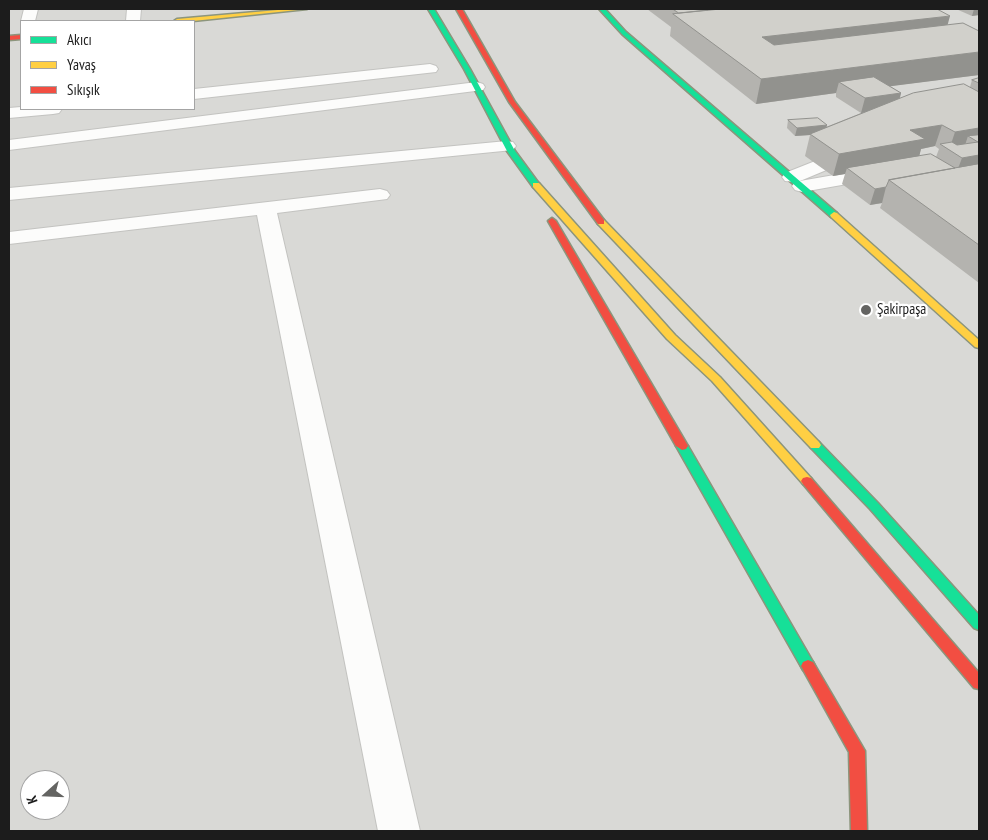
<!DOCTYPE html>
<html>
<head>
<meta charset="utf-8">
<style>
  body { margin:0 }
  #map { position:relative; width:988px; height:840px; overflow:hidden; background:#eaeae4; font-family:"PT Sans Narrow",sans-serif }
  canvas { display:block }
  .frame { position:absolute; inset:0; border:10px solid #1c1c1c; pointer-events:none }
  .legend { position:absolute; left:20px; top:20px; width:175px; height:90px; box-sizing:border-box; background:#fff; border:1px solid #a4a4a4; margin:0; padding:6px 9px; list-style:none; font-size:15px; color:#1c1c1c }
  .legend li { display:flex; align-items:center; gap:10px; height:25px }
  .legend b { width:25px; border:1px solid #a4a4a4 }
  .north { position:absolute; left:20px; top:770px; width:50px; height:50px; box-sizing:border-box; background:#fff; border:1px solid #a4a4a4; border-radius:50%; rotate:250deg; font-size:14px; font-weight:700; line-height:20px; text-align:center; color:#1c1c1c }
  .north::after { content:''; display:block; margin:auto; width:18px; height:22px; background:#646462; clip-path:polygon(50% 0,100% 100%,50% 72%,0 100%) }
</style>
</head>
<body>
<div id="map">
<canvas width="988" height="840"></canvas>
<div class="frame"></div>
<ul class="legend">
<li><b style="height:6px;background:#16e098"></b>Akıcı</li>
<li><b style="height:6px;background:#ffcf43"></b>Yavaş</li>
<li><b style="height:6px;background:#f24e42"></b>Sıkışık</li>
</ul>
<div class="north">K</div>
</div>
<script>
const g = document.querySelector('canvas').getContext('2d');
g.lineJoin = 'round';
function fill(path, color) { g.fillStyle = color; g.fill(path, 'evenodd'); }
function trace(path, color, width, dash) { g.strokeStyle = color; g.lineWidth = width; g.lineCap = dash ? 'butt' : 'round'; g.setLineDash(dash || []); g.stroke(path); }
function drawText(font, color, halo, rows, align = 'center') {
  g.font = font + ' "PT Sans Narrow",sans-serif'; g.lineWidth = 4.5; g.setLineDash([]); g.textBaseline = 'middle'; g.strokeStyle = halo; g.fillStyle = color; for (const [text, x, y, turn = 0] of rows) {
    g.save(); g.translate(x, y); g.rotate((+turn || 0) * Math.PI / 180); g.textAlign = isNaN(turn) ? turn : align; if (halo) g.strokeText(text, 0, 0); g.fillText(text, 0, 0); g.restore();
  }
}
fill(new Path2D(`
  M9 9H979V831H9ZM21 21H194V109H21ZM30 780H60V810H30Z`), '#d9d9d6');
const street = new Path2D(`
  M24 9H38L35 21H21Z
  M127 9H141L140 21H126Z
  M430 64 436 66 438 69 436 72 194 99V89Z
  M477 82 483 84 485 87 483 90 9 150V140Z
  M21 107V109H62L59 113 53 114 9 118V108Z
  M507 141 513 142 516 146 513 150 9 200V188Z
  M853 146 860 148 862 152 860 156 800 181 880 167 887 169 890 173 887 177 802 192 795 190 792 186 795 182 785 181 782 177 785 173Z
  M380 189 387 191 390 195 387 199 277 213 420 831H378L257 215 9 244V232Z`);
const fast = new Path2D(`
  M428 9H434L470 69 515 151 540 185 539 187H533L507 151 464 69Z
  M599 9H605L626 32 837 213V217H831L622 34Z
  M815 441 819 442 878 503 979 615V630L974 628 870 509 811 448 809 445Z
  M682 442 688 446 813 662 815 666 813 670 808 672 803 670 676 446Z`);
const slow = new Path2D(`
  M289 9H307L193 21H174L177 19Z
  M533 183H539L675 335 720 377 811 478 813 481 811 484H803L712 381 667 339 533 187Z
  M834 212 837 213 979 340V348L975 347 831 217 830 215Z
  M601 219 604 220 819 442 821 445 819 448H811L598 224 597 222Z`);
const jam = new Path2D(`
  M456 9H462L515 102 604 220V224H598L509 102Z
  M21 35V39L9 40V36Z
  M552 218 556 221 688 446 686 449 682 450 676 446 548 221Z
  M807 477 811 478 979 673V689L974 688 803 484 801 481 803 478Z
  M808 660 813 662 865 751 867 831H851L849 752 801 666 803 662Z`);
trace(street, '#c3c3c0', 2);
trace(fast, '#8c957c', 3);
trace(slow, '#8c957c', 3);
trace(jam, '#8c957c', 3);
fill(street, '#fcfcfb');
fill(fast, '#16e098');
fill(slow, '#ffcf43');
fill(jam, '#f24e42');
fill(new Path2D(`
  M647 9H937L979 75 890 86 901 93 900 98 970 87 972 80 979 78V283L880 208 882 203 870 205 842 184 845 174 833 176 805 156 810 135 795 136 787 128 788 120 827 125 826 127 861 113 836 97V93L756 104 670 36 671 27ZM935 146 939 149 936 157 919 156 921 149Z
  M956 9H979V15L972 16Z`), '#b4b3af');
fill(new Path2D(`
  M974 9H979V15L972 16Z
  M950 16 944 38 757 60 762 37Z
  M979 52V75L853 91 839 82 836 93 756 104 761 79Z
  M901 93 897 108 861 113 865 98Z
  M827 125 825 133 810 134V135L795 136 797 128Z
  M942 125 935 146 921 149 918 161 847 168 845 174 833 176 839 154 910 130Z
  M979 128V148L978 142 968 136 963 151 949 150 955 132Z
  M979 155V181L956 174 962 158Z
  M886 187 882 203 870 205 875 189Z`), '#92928e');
const building = new Path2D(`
  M673 9H706L708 10 679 13Z
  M721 9H937L950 16 762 37 774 45 963 23 979 31V52L761 79 673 14Z
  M874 77 901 93 865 98 839 82Z
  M979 78V83L972 80Z
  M964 84 979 92V128L955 132 942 125 910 130 925 139 839 154 810 134 913 93Z
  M818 118 827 125 797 128 788 120Z
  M979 135V155L962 158 940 144 952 142 957 145 978 142 968 136Z
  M931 154 955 168 889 180 886 187 875 189 847 168Z
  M979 164V245L889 180Z`);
fill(building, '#d1d0cb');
trace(building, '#92928e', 1);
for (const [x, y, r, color] of [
  [866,310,6,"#646462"]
]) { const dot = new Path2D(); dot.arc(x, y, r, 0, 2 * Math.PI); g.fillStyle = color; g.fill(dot); trace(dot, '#fff', 2); }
drawText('15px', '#1c1c1c', '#fff', [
  ["Şakirpaşa",877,310]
], 'left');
</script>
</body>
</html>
